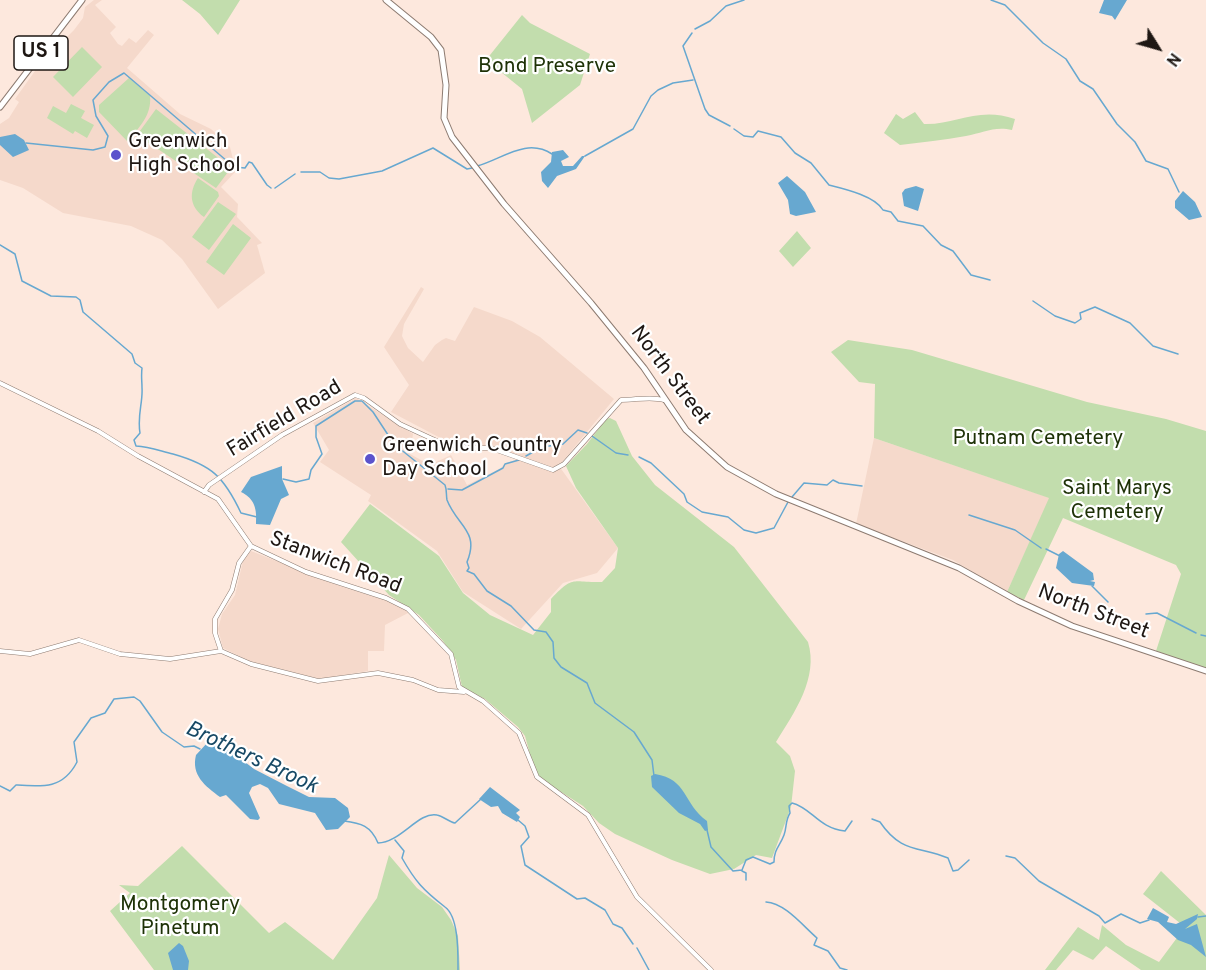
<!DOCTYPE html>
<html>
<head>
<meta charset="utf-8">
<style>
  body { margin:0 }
  #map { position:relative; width:1206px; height:970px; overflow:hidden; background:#fde8dd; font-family:Overpass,sans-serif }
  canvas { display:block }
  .north { position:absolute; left:1128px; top:18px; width:60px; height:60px; -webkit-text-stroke:4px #fff; paint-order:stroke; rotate:127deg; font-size:16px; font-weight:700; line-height:24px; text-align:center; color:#1e1713 }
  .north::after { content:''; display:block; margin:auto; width:21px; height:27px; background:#1e1713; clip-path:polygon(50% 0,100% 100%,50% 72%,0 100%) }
</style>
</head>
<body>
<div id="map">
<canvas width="1206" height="970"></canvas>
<div class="north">N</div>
</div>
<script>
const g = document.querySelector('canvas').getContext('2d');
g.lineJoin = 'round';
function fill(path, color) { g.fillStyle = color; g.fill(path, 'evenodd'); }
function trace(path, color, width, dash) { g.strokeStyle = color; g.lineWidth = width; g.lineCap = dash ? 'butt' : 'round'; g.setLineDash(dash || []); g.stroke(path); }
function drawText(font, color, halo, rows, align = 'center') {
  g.font = font + ' Overpass,sans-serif'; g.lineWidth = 4.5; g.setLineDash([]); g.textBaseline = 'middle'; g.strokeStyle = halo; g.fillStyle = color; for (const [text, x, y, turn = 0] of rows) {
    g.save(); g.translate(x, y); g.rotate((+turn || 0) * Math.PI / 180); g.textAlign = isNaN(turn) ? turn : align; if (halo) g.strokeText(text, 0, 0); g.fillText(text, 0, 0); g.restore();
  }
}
fill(new Path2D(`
  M94 0H102L95 5 116 27 110 33 118 44 122 46 129 38 136 43 148 30 154 35 127 68 180 114 211 129 230 147 236 171 221 187 238 204 237 217 262 243 257 245 265 273 218 309 182 259 162 240 131 226 63 213 23 188 0 180V124L9 118 19 102 15 99 40 64 74 30 83 18 85 7Z
  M421 287 424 289 404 324 402 336 408 348 423 362 435 345 442 340 446 338 455 341 474 307 512 321 540 337 614 399 559 466 618 548 597 573 563 583 521 629 463 592 437 551 368 501 371 495 320 462 329 450 313 423 356 398 413 434 410 454 430 465 451 455 467 485 501 468 504 464 523 457 492 446 448 442 391 412 409 385 384 347Z
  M874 438 1050 498 1007 592 953 560 856 524Z
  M251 551 340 586 394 603 410 612 385 625 384 651H368V671L320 679 249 661 223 648 218 629 222 614 235 595 243 561Z`), '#f5d9cb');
fill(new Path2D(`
  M182 0H240L218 35 200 14Z
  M522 15 530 23 590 54 580 85 532 123 522 89 486 60Z
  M82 47 102 67 73 97 53 77Z
  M129 78 150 96C152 115 139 128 127 141L99 112V105Z
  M71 104 85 111 81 118 94 125 87 138 75 131 73 134 47 118 53 106 66 113Z
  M156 109 231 168 216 188 137 135Z
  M915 112 924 124C956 125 978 106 1015 119L1012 130C994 126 983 133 966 136 944 140 922 142 900 145L884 133 896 114 903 119Z
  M198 178 218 192 219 196 204 217C189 206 189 192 198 178Z
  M218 202 236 214 209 250 192 237Z
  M233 224 251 238 224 275 206 262Z
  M797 231 811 248 793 267 779 251Z
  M848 340 912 350 1087 402 1166 419 1206 431V668L1156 651 1181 574 1176 565 1063 518 1024 600 1007 592 1049 498 874 438 875 384 859 382 831 352Z
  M610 418 616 421 632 456 655 485 734 547 808 642C819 678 794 713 776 742L790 756 795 771 791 807 772 858 756 855 734 869 710 874 672 860 615 834 599 823 583 806 541 779 533 765 525 736 518 727 485 699 462 687 456 660 443 641 419 615 389 595 341 542 370 504 439 556 463 593 490 615 533 635 551 612V599C574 574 573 583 602 582L615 568 618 548 576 488 566 466 587 444 606 419Z
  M182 846 269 933 285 922 333 960 377 898 389 855 417 888 442 907 451 920 458 936 460 970H154L110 911 130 893 119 885 138 886Z
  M1161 871 1206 915V970H1141L1106 946 1093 960 1073 950 1056 970H1045L1078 927 1099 940 1102 925 1126 945 1159 962 1185 927 1143 894Z`), '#c2ddad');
fill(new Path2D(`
  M1104 0H1127L1115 20 1112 16 1099 13Z
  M15 134 24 140 29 150 13 157 0 145V137Z
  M563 150 569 157 561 161 563 166H573L582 156H585L576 169 557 176 548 188 542 181 541 172 551 162 552 152Z
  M787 176 805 192 816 212 796 216 790 214 788 200 778 183Z
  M916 186 924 189 918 211 904 206 902 193 905 189Z
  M1183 191 1195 202 1202 217 1189 220 1175 208V201Z
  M282 466V479L289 495 281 499 270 525 256 524C257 509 255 499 241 492L251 477Z
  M1063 551 1093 573 1094 580 1090 581 1095 582 1094 586 1072 583 1056 568 1059 554Z
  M208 742 232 752 254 769 285 785 309 797 335 798 348 808 350 817 338 829 326 830 315 813 279 804 268 788 260 784 252 787 249 793 260 818 258 820 250 819 226 795 220 797C205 786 191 775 196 755Z
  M655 774C688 779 683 804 707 821L708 830 705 831 700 824 679 813 652 787 651 776Z
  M490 787 520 810 516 813 520 817 517 822 502 813 498 806 491 807 479 799Z
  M1153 908 1169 917 1167 922 1176 924 1198 914 1197 919 1185 929 1197 924 1206 957 1191 945 1178 940 1158 922 1147 919Z
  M179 943 183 946 189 961 188 970H173L168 953Z`), '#67a8d0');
trace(new Path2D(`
  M991 0 1005 5 1043 43 1066 59 1080 81 1093 89 1117 124 1135 142 1146 161 1168 169 1179 192
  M695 29 710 21 726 6 744 0
  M692 33 683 46 705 109 709 115 730 126
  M734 129 744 136 753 137 758 131 781 137 795 153 811 163 829 185C845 189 875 196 883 210L891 212 898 221 923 226 941 245 953 251 971 275 990 280
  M26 143 93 150 105 147 108 136 96 116 93 100 109 82 124 73 234 167 245 168 249 162 252 163 267 185 271 188
  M585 156 633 129 651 96 658 90 673 83 693 80
  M477 166C501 160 526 137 552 154
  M301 172H320L329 178 339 179 382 171 433 148 467 169 472 168
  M275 188 295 174
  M0 245 15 254 22 281 51 296 76 297 80 300 83 312 132 354 135 363 142 368C141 376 142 381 142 388 143 403 137 415 140 433L134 440 136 446C150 447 160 451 173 454 212 465 224 477 241 513L257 517
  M1033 301 1055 316 1075 323 1081 319 1080 313 1095 307 1130 323 1153 346 1178 354
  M592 436 616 453 628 455
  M526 456 542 447 563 444 578 430 587 433
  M639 457 651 463 684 494 687 502 702 512 728 517 744 530 756 533 774 528 788 502
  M283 479 296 482 309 479 311 470 322 454 316 437V426L355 401H362L373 412 394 444 445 485C447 490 446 495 447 500 457 526 480 531 467 562L469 568 467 571 474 574 487 591 511 606 534 630 546 632 553 642 554 658 561 667 587 683 595 703 634 732 652 760 654 776
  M448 489 462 490 503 468 505 464 519 460
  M792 497 804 483 827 485 833 480 839 483 862 486
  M969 515 1015 530 1041 548
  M1046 549 1060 556
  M1092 586 1108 602
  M1146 614 1157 613 1196 633
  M1201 635 1206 636
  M0 786 10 791 16 785C43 787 63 789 77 762L74 742 91 718 105 713 114 699 134 697 140 701 162 732 184 747 194 746 200 749
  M872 819 880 822C901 853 918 846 948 858L953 871 958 870 969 860
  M518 820 525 826 529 837 521 846 525 865 577 899 585 898 605 910 613 924 622 928 633 944
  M344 821C361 823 371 826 378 843 400 843 419 811 437 815 443 816 449 822 455 823L481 799
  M707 830 711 847 733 871 742 870
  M395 840 404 851 402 858C415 881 423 890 445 907 459 917 458 954 458 970
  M1006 856 1015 858 1039 881 1099 916 1105 923 1121 914 1140 923 1149 920
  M742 870 746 860 753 857 770 864 774 862C774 849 780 846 784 835 787 827 785 821 790 813L789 806 792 803C812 808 818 828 845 831L852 821
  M742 871 746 873V880
  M766 902C785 903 803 926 817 938L814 945 828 951 840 968 847 970
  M1198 917 1206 916
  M637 948 649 970`), '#67a8d0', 1.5);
const tertiary = new Path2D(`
  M0 383 98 431 138 456 218 499 251 546 306 572 386 598 408 609 451 654 459 687 483 701 519 733 537 777 588 815 637 897 711 970
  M204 492 209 485 282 435 355 395 364 398 400 424 439 442 469 448H491L553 470 564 464 621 400C636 400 650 396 664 400
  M0 651 30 654 79 640 120 654 170 659 221 651 251 664 318 681 378 673 413 680 438 690 464 692
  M221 651 215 633V619L232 590 239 563 251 546`);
const primary = new Path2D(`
  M386 0 431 37 441 50 446 85 444 118 452 137 504 204 591 303 644 368 686 430 727 467 776 494 959 568 1018 601 1072 626 1206 671
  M0 107 82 0`);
trace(tertiary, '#8d7b71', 5);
trace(primary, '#8d7b71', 7);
trace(tertiary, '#fff', 4);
trace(primary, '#fff', 5);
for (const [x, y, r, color] of [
  [116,155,6,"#5b53cc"],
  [370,459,6,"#5b53cc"]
]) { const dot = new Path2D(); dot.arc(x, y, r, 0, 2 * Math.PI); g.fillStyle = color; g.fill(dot); trace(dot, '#fff', 2); }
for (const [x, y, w] of [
  [41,53,54]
]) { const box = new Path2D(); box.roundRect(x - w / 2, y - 17, w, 34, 4.5); g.fillStyle = '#fff'; g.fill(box); trace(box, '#1e1713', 1.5); }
drawText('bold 20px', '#1e1713', null, [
  ["US 1",41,53]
]);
drawText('21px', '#1d3106', '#fff', [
  ["Bond Preserve",547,68],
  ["Putnam Cemetery",1038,440],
  ["Saint Marys",1117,490],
  ["Cemetery",1117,514],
  ["Montgomery",180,906],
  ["Pinetum",180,930]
]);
drawText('21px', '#1e1713', '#fff', [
  ["Greenwich",128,143],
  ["High School",128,167],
  ["Greenwich Country",382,447],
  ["Day School",382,471]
], 'left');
drawText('21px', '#1e1713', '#fff', [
  ["North Street",669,376,53],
  ["Fairfield Road",285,420,-31],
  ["Stanwich Road",335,564,21],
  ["North Street",1093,613,21]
]);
drawText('italic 22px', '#174965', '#fff', [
  ["Brothers Brook",251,759,25]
]);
</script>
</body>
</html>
